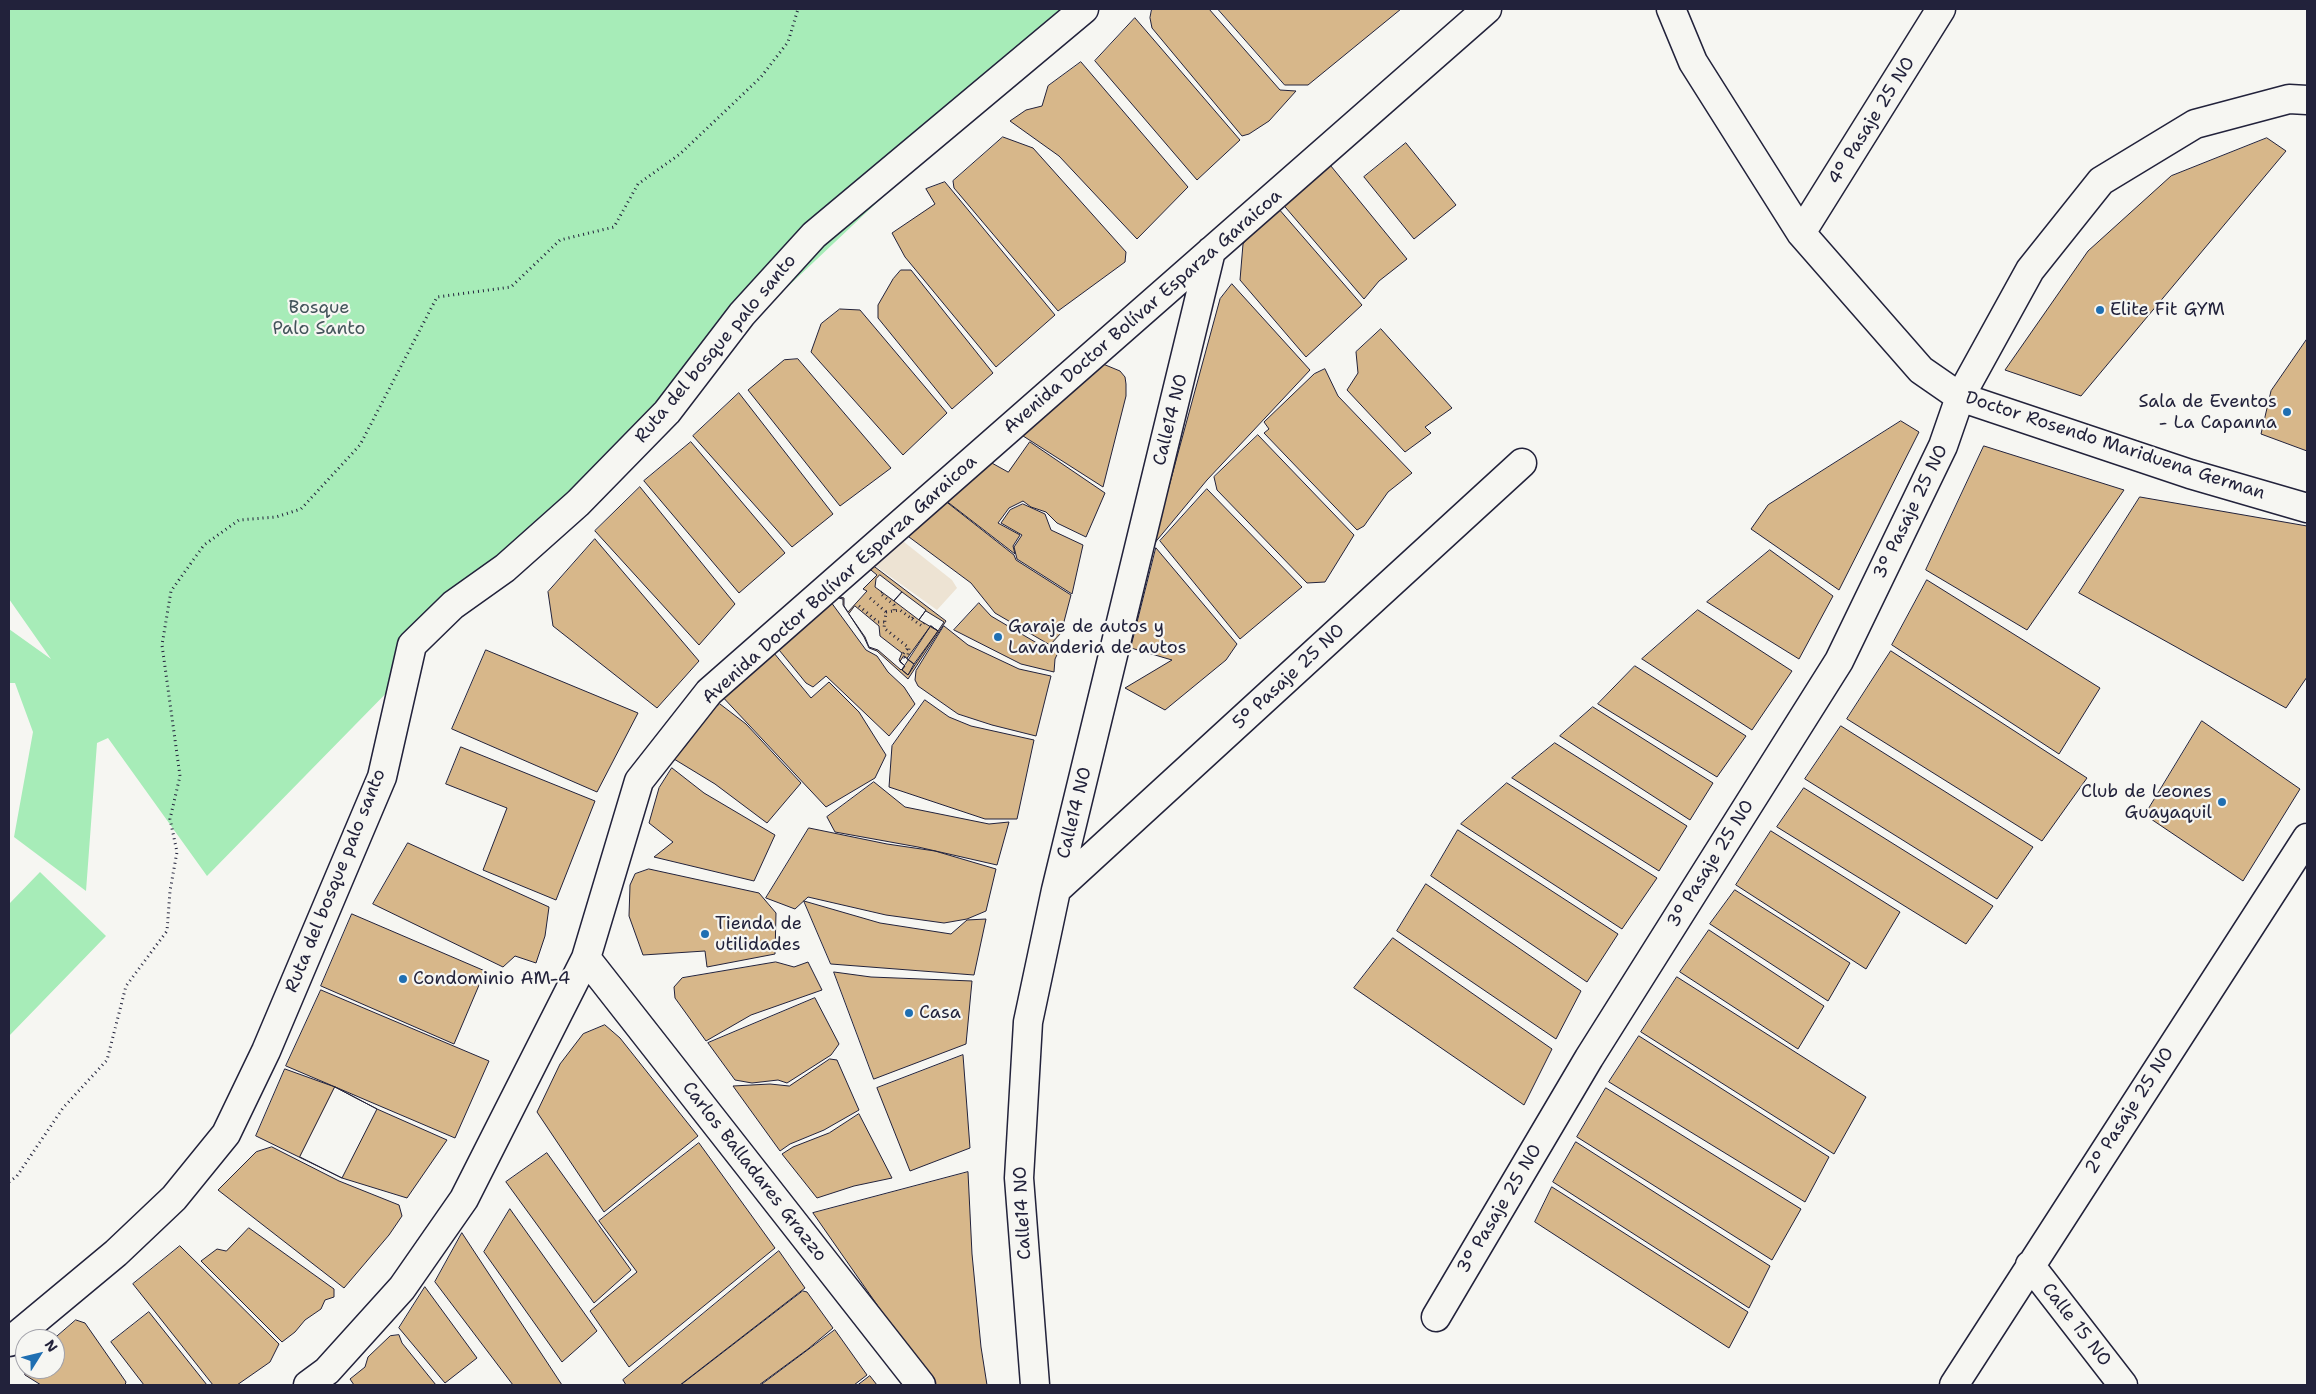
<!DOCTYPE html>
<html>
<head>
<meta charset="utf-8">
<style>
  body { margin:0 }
  #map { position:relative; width:2316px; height:1394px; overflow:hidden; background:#f6f6f2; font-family:"Shantell Sans",sans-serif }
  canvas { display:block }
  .frame { position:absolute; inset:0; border:10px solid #22223b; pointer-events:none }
  .north { position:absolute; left:15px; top:1329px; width:50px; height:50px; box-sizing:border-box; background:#f6f6f2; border:1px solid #a1a1a9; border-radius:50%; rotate:54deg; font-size:14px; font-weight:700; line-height:20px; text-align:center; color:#22223b }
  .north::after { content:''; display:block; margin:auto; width:18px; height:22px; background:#1f6fb2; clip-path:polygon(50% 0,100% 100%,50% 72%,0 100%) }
</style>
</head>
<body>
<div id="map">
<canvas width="2316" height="1394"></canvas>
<div class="frame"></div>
<div class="north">N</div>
</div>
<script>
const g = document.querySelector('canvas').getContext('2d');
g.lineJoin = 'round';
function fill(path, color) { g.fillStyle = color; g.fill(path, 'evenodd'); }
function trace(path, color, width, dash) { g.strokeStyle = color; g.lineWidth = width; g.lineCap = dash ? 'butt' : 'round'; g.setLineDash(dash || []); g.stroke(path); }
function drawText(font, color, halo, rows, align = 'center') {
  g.font = font + ' "Shantell Sans",sans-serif'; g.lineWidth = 4.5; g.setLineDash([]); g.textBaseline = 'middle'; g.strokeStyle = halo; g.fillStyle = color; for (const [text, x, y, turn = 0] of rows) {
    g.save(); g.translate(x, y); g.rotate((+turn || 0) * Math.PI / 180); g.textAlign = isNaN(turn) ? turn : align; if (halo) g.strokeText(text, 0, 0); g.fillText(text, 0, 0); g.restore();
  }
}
fill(new Path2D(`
  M899 538 952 580 957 588 937 610 870 562Z`), '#ede3d3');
fill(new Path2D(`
  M9 9H1089L977 108 745 327 207 876 108 738 97 743 86 891 14 837 33 732 15 683H9V629L51 659 9 599Z
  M40 872 106 936 9 1036V904Z`), '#a7ecb8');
const building = new Path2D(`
  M1152 9H1209L1280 90 1296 91 1269 121 1249 134 1242 136 1152 28 1150 18Z
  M1218 9H1401L1308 85H1285Z
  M1135 18 1240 140 1197 180 1095 61Z
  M1081 62 1188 187 1137 239 1059 156 1010 121 1026 110 1042 106 1048 86Z
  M1003 137 1033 148 1126 252 1125 262 1058 311 954 188 953 181Z
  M2267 138 2286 151 2081 396 2005 370 2088 251 2171 176Z
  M1406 143 1456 205 1414 239 1364 177Z
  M1326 160 1407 259 1379 281 1364 299 1280 201Z
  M945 182 1055 315 996 367 905 257 892 233 935 204 926 189Z
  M1278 208 1362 305 1306 357 1240 280 1243 244 1259 223Z
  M901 270H911L993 373 952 409 878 318V305L893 279Z
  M1232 284 1310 370 1207 480 1153 545 1220 299Z
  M840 309 860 310 947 413 903 455 811 352 821 324Z
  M1381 329 1452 408 1425 427 1431 433 1405 452 1347 390 1358 373 1356 352Z
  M2307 339V451L2261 434 2271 391Z
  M798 359 891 468 840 506 748 390 784 360Z
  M1103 364 1120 371 1125 377 1126 384V396L1103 487 1020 434Z
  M1325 369 1338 396 1412 473 1388 492 1364 526 1357 530 1264 433 1269 429 1264 422 1314 374Z
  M739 393 833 514 792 547 693 436Z
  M1901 421 1919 432 1839 590 1751 529 1768 505Z
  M1258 435 1354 535 1325 582 1307 583 1217 490 1214 477Z
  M691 442 785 553 739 593 644 481Z
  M1030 442 1105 493 1086 537 1057 523 1046 512 1031 507 1023 501 1009 508 998 523 1020 535 1013 546 1015 554 945 500 990 462 1008 472Z
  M1984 446 2124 490 2027 630 1926 570Z
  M640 487 735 604 699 645 595 531Z
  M1207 489 1302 587 1240 639 1160 541Z
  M2140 497 2307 526V677L2286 708 2079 593Z
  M944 500 1014 555 1016 560 1071 595 1061 633 1050 645 995 613 971 583 905 534Z
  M1023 504 1045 514 1051 530 1083 545 1072 594 1017 559 1014 547 1022 535 1001 523 1010 510Z
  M595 539 699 661 657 708 553 626 548 592Z
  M1156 548 1237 644 1226 660 1165 710 1125 688 1172 660 1131 648Z
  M1770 550 1833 596 1799 659 1707 602Z
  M867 561 946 621 908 679 877 651 869 648 864 637 843 605V599L834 597Z
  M866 566 877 575 863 589 867 591 848 612 844 606V598L836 596Z
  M880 575 902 592 894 601 875 587 876 579Z
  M1927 580 2100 688 2059 754 1892 645Z
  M902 592 926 610 919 620 894 601Z
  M828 598 866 650 877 656 888 672 904 687 915 704 889 736 826 676 813 687 806 683 775 645Z
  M979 603 991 616 1047 649 1062 644 1055 659 1054 672 1021 664 954 630Z
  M855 606 879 626 880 636 902 653 899 660 905 666 901 670 878 650 869 647 865 637 849 614Z
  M1698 610 1792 671 1752 730 1642 659Z
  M926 611 944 622 938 631 919 620Z
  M931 626 938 631 914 664 907 659Z
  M931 626 938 631 908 675 902 670Z
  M944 626 968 645 1019 669 1051 676 1036 736 992 725 958 714 918 686 915 680 916 671Z
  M769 647 811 698 829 682 859 712 886 755 875 778 826 807 718 692Z
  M486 650 638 713 597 792 452 729Z
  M1891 651 2087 778 2042 841 1847 719Z
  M904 656 914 664 908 675 902 670 905 666 900 662Z
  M1635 666 1746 736 1717 777 1598 704Z
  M925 700 949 717 971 726 1034 740 1017 819H985L889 787 892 746Z
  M720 704 746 724 801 783 767 823 715 784 674 759 687 744 699 722Z
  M1593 707 1713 783 1690 820 1560 736Z
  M2202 721 2300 789 2243 881 2145 815Z
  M1841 726 2033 847 1997 899 1805 779Z
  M1555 743 1687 826 1659 871 1512 778Z
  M461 747 595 801 556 900 483 870 507 808 446 784Z
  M672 768 704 793 775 835 754 881 654 857 673 842 649 823 659 788Z
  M874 782 905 807 989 824 1009 822 997 865 918 847 835 832 827 817Z
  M1507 783 1657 878 1622 929 1461 824Z
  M1804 788 1993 906 1966 944 1777 827Z
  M809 828 887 844 935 851 996 869 986 911 967 919 944 923 886 915 808 897 795 909 766 898Z
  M1458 830 1618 934 1587 982 1431 876Z
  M1771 831 1900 912 1866 969 1736 885Z
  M408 843 549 907 545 936 536 963 515 956 503 967 373 904Z
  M649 869 759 893 776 913 775 954 707 967 705 951 643 955 629 916 630 885 635 874Z
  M1426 884 1581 991 1556 1039 1397 931Z
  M1735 890 1850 963 1828 1001 1710 924Z
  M804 901 880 923 951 934 967 920 986 919 974 975 831 964Z
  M352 914 485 971 454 1044 321 986Z
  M1709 930 1824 1006 1798 1049 1680 972Z
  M1393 938 1552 1049 1524 1105 1354 988Z
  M776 962 794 967 808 962 822 990 751 1015 706 1041 675 998 674 987 682 978Z
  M834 972 871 977 972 981 966 1044 874 1079Z
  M1677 977 1866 1097 1834 1154 1641 1032Z
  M321 990 489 1061 455 1138 286 1066Z
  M815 998 839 1044 831 1055 787 1083 778 1080 752 1083 735 1080 708 1043Z
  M605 1025 620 1038 698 1136 604 1212 537 1112 560 1064 583 1034Z
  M1639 1036 1829 1157 1805 1202 1609 1082Z
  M963 1055 970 1148 910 1171 877 1088Z
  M830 1059 837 1060 859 1110 824 1130 790 1144 780 1151 733 1086 770 1084 789 1086Z
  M285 1069 335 1087 377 1109 447 1140 407 1198 342 1178 256 1136Z
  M335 1087 377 1109 342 1178 300 1157Z
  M1606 1088 1801 1209 1772 1260 1577 1137Z
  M859 1114 892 1178 854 1186 817 1198 782 1154 793 1147 829 1133Z
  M1576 1142 1770 1266 1749 1308 1553 1182Z
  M699 1143 775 1248 629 1367 590 1311 637 1272 599 1221Z
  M272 1147 339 1181 399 1205 402 1216 389 1235 344 1288 218 1190 256 1152Z
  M547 1153 631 1270 594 1303 506 1182Z
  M968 1172 972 1254 981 1347 987 1385H933L813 1213Z
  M1552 1187 1748 1312 1729 1348 1535 1222Z
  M510 1209 597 1331 562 1362 484 1252Z
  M249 1228 334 1289V1297L325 1300 321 1309 305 1320 295 1332 282 1342 201 1261 217 1249 226 1251Z
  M462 1233 562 1385H513L435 1282Z
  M180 1246 279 1344 270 1362 237 1385H213L133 1284Z
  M779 1251 805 1288 680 1385H626L623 1380Z
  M425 1287 477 1358 445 1383 399 1328Z
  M803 1291 807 1292 833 1328 808 1349 759 1385H681Z
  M149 1312 207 1385H144L111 1342Z
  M76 1320 85 1323 126 1382 125 1385H41L25 1375 23 1368 25 1365V1369H55L54 1339Z
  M835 1330 867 1375 854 1385H761Z
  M399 1335 402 1343 436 1385H354L350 1379 365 1367 368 1357 390 1336Z
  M870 1376 877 1385H858Z`);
fill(building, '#d7b78a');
trace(building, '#22223b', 1);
const minor = new Path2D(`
  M1671 9 1693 62 1801 233 1921 370 1960 397 2190 474 2307 508
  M1801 233 1941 9
  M1056 890 1522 463
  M586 958 921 1385
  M2030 1265 2123 1385
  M1436 1317 1589 1058 1839 661 1943 446 1960 397 2030 270 2101 181 2195 124 2289 99 2307 100
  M9 1342 116 1253 174 1198 226 1134 266 1051 382 777 412 645 453 605 505 568 578 503 667 412 742 314 814 235 1084 9
  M308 1385 327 1371 402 1288 464 1199 586 958 639 781 709 692 1487 9
  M1035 1385 1019 1178 1028 1022 1056 890 1211 251
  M1954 1385 2307 838`);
trace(minor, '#22223b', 31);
trace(new Path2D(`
  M882 592 880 593 894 605V611
  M870 598 886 612 884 628 909 648 908 655 909 656
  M859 606 878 622H885
  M886 612 900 610 912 619 914 616
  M912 619 922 626 924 623
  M905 658 903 654 908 648
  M9 1182 17 1176 63 1108 107 1060 126 986 167 931 170 891 177 852 170 819 180 776 162 645 171 591 204 545 239 520 276 517 301 509 360 445 437 297 511 287 560 240 614 227 638 184 680 154 761 77 788 42 798 9`), '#22223b', 3, [1, 4]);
trace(minor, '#f6f6f2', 28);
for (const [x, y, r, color] of [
  [2100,310,5,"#1f6fb2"],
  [2287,412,5,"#1f6fb2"],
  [998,637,5,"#1f6fb2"],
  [2222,802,5,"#1f6fb2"],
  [705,934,5,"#1f6fb2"],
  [403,979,5,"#1f6fb2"],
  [909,1013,5,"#1f6fb2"]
]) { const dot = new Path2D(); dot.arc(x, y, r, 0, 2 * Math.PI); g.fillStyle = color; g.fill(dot); trace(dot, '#f6f6f2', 2); }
drawText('18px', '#22223b', '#f6f6f2', [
  ["4° Pasaje 25 NO",1872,121,-58],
  ["Avenida Doctor Bolívar Esparza Garaicoa",1143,312,-41],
  ["Ruta del bosque palo santo",716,349,-50],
  ["Calle14 NO",1171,420,-76],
  ["Doctor Rosendo Mariduena German",2115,446,18],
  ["3° Pasaje 25 NO",1911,512,-64],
  ["Avenida Doctor Bolívar Esparza Garaicoa",840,580,-42],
  ["5° Pasaje 25 NO",1289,677,-43],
  ["Calle14 NO",1075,813,-76],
  ["3° Pasaje 25 NO",1711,864,-58],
  ["Ruta del bosque palo santo",336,881,-68],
  ["2° Pasaje 25 NO",2130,1111,-57],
  ["Carlos Balladares Grazzo",754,1172,52],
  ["3° Pasaje 25 NO",1500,1209,-59],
  ["Calle14 NO",1023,1213,-93],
  ["Calle 15 NO",2076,1325,52]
]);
drawText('18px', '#43545a', '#f6f6f2', [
  ["Bosque",319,308],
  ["Palo Santo",319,329]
]);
drawText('18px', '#22223b', '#f6f6f2', [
  ["Elite Fit GYM",2110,310],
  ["Sala de Eventos",2277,402,"right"],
  ["- La Capanna",2277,423,"right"],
  ["Garaje de autos y",1008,627],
  ["Lavanderia de autos",1008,648],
  ["Club de Leones",2212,792,"right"],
  ["Guayaquil",2212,813,"right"],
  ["Tienda de",715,924],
  ["utilidades",715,945],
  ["Condominio AM-4",413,979],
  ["Casa",919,1013]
], 'left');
</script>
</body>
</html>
